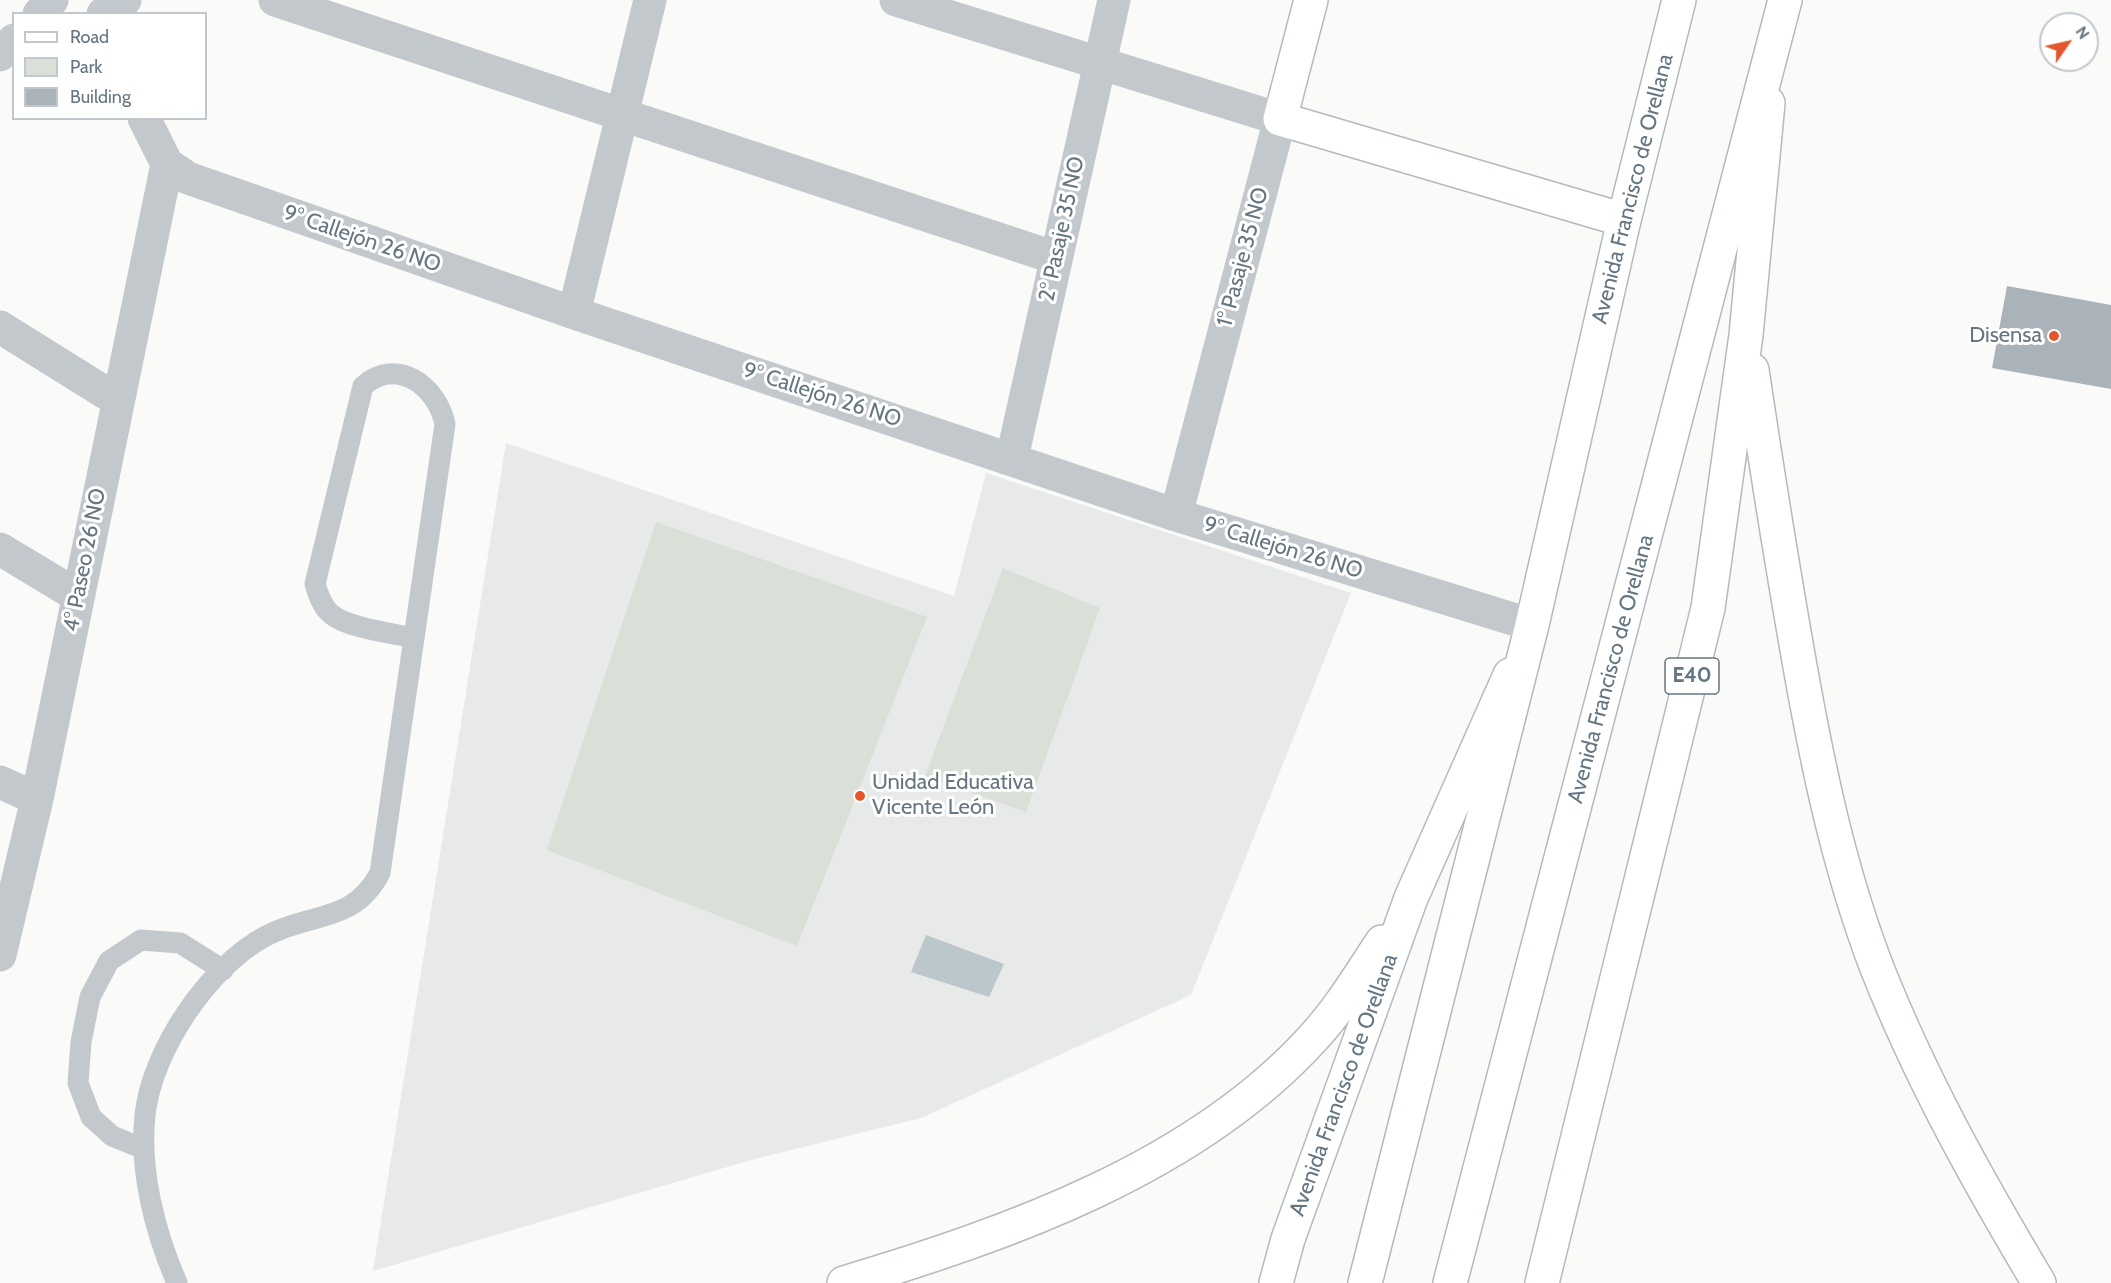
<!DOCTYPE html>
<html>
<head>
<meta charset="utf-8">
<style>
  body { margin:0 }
  #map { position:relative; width:2111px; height:1283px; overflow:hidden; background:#fafaf8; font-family:Cabin,sans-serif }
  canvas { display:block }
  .legend { position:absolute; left:12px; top:12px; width:195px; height:108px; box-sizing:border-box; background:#fff; border:2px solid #c1c8cd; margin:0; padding:8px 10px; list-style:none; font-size:18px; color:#657683 }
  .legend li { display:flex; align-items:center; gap:12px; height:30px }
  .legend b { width:30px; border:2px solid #c1c8cd }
  .north { position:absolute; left:2039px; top:12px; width:60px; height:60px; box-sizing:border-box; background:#fff; border:2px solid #c1c8cd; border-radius:50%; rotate:56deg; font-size:16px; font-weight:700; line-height:24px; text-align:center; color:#657683 }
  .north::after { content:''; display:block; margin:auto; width:21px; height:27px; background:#e4572e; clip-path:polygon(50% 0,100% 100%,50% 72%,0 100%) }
</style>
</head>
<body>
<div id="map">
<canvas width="2111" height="1283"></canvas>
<ul class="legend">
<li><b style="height:8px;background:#fff"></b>Road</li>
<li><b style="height:16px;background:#dadfd7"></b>Park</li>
<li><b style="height:16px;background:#aab3b9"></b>Building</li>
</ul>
<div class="north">N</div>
</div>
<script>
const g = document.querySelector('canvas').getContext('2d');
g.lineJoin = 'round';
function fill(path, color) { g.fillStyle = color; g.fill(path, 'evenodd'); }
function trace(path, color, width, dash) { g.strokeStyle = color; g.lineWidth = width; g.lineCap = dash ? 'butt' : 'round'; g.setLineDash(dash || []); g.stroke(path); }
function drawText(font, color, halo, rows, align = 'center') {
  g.font = font + ' Cabin,sans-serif'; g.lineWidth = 6; g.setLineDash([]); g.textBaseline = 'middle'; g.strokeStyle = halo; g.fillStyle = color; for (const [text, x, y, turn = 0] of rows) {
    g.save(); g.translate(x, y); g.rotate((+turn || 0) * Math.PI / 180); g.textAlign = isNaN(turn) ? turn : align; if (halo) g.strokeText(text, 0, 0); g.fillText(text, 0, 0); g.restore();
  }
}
fill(new Path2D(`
  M506 443 954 596 986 473 1351 593 1191 995 921 1118 751 1160 373 1271Z`), '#e8e9e9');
fill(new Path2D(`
  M656 522 927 617 797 946 547 850Z
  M1003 568 1100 608 1026 812 925 776Z`), '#dadfd7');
fill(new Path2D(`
  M926 935 1004 964 989 997 911 972Z`), '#bbc7cb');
fill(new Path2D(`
  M2007 286 2111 305V389L1992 368Z`), '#aab3b9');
const secondary = new Path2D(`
  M1311 0 1280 119 1624 220`);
const primary = new Path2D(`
  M1752 370C1767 471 1783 571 1801 672 1819 772 1840 872 1877 968 1921 1079 1978 1181 2039 1283
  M844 1283C1008 1234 1195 1168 1313 1038 1340 1009 1360 975 1382 942
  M1276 1283 1288 1239 1411 898 1510 675
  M1542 1283 1708 608 1746 335 1768 103`);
const highway = new Path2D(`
  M1365 1283 1532 625 1624 220 1679 0
  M1450 1283 1785 0`);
trace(secondary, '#b3babf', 36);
trace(primary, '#b5babe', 36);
trace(highway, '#b4b9bd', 36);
trace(new Path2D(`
  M144 1149 112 1136 91 1117 78 1083 81 1042 90 997 109 961 141 940 180 943 223 970
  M177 1283C155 1232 139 1171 145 1115 152 1050 209 966 266 936 310 912 353 924 380 873L445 424C437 386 397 356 363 386L315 584C318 594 322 607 331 614 347 628 392 633 414 638`), '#c3c8cc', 21);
trace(new Path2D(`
  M275 0 1056 258
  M896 0 1280 119 1176 515
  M39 14 52 0
  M103 14 125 0
  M0 55 14 40
  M144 118 167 164 188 178 574 313 1176 515 1532 625
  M574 313 650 0
  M0 327 117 400
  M1012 458 1114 0
  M0 549 78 596
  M0 782 37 799
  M0 955 37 799 167 164`), '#c3c8cc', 33);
trace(secondary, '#fff', 33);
trace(primary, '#fff', 33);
trace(highway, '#fff', 33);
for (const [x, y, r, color] of [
  [2054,336,6,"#e4572e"],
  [860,796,6,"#e4572e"]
]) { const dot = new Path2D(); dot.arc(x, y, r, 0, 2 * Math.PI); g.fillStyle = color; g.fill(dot); trace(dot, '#fff', 2); }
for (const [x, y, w] of [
  [1692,676,54]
]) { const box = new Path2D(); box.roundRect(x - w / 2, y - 18, w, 36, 4.5); g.fillStyle = '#fff'; g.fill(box); trace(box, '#657683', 1.5); }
drawText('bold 21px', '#657683', null, [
  ["E40",1692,676]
]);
drawText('22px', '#657683', '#fff', [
  ["Avenida Francisco de Orellana",1633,189,-76],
  ["2° Pasaje 35 NO",1062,229,-78],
  ["9° Callejón 26 NO",362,239,19],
  ["1° Pasaje 35 NO",1243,257,-75],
  ["9° Callejón 26 NO",822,395,18],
  ["9° Callejón 26 NO",1283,548,17],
  ["4° Paseo 26 NO",85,560,-79],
  ["Avenida Francisco de Orellana",1611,669,-75],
  ["Avenida Francisco de Orellana",1344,1085,-70]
]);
drawText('22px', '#657683', '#fff', [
  ["Disensa",2042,336],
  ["Unidad Educativa",872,783,"left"],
  ["Vicente León",872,808,"left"]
], 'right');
</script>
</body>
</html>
